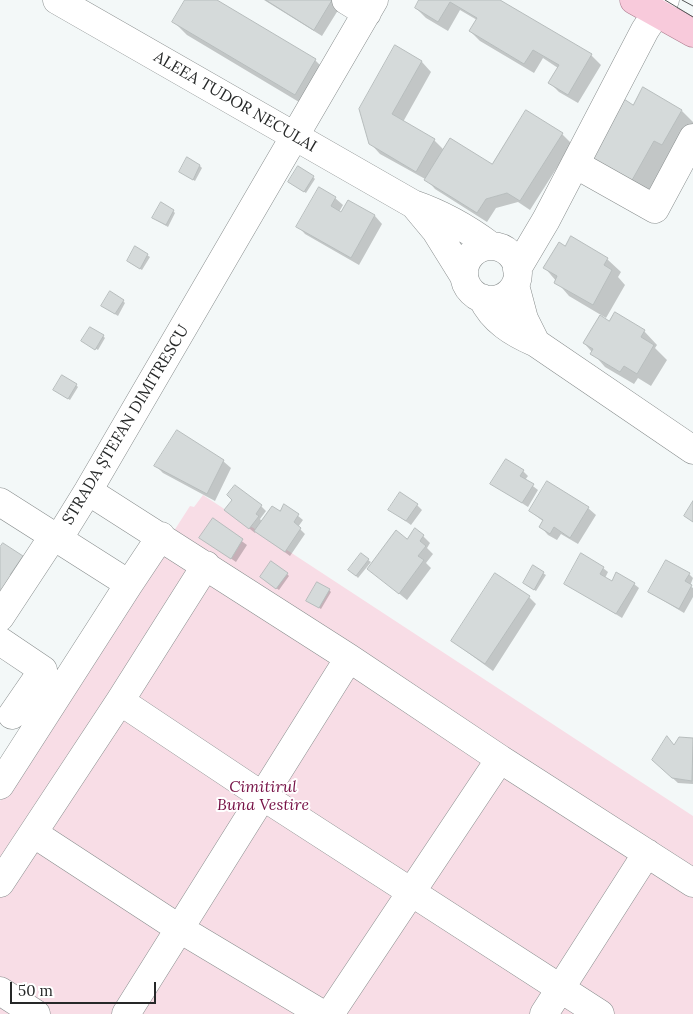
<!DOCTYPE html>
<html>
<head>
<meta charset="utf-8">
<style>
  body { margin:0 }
  #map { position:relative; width:693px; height:1014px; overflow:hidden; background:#f3f8f8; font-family:Lora,serif }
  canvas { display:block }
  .scale { position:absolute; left:10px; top:982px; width:146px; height:22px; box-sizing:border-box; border:2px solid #262828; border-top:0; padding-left:6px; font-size:15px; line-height:18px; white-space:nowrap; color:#262828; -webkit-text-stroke:4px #fff; paint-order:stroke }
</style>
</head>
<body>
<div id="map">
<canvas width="693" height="1014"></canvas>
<div class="scale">50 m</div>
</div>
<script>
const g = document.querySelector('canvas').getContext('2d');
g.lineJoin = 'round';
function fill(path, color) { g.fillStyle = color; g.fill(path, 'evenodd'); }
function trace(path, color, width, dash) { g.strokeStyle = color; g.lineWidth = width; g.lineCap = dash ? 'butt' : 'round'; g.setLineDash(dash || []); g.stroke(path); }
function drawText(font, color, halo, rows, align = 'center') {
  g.font = font + ' Lora,serif'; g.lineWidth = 4; g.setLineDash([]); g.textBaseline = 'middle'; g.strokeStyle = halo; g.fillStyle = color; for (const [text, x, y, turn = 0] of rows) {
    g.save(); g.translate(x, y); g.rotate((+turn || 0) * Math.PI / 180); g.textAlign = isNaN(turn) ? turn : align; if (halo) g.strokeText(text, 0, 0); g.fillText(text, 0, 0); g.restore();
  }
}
fill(new Path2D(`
  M203 495 693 816V1014H0V801L190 506 194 507Z`), '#f8dde6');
fill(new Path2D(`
  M186 0H214L315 60 329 74 309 108 187 35 174 22Z
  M264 0H332L340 7 322 36Z
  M421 0H498L591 55 601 65 578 103 559 92 550 83 558 68 543 58 534 73 480 41 470 31 477 20 460 10 448 31 426 18 416 8Z
  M396 47 422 62 431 72 403 122 434 140 444 150 492 166 562 134 572 144 530 210 518 202 496 208 487 222 435 189 427 180 380 154 370 143Z
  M682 111 693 122V138L648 198 609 176Z
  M200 166 202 168 195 181 180 172Z
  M313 177 315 179 306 193 289 182Z
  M335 198 343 205 339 212 342 214 349 201 375 216 382 224 359 265 305 234 298 226Z
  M173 211 175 213 168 227 156 220Z
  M566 248 607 259 621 272 618 277 625 285 606 318 569 296 545 268Z
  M147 255 150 257 142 270 130 263Z
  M123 301 125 303 118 316 105 308Z
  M610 323 644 331 657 345 655 348 667 360 651 386 638 378 634 384 605 367 584 343Z
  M103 336 105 338 98 350 83 341Z
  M76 385 78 387 70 400 57 392Z
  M223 461 231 468 215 501 163 473 156 466Z
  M523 471 528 476 525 480 538 490 528 507 492 484Z
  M285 505 303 520 298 527 305 534 290 556 256 531 255 533 226 510 261 506 266 511 260 519 262 522 280 513Z
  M417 505 422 510 411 525 390 510Z
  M588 508 596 515 578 544 561 534 557 540 548 535 541 527 544 522 530 511Z
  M213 520 247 545 236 562 201 538Z
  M423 536 430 543 427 548 433 554 426 563 431 568 407 600 369 569 407 540Z
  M0 549 22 557 29 565 12 606Z
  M368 560 371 562 358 578 350 570Z
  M533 567 546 575 536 591 526 585Z
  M603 568 608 572 605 578 612 582 634 584 639 588 622 618 565 583Z
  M287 574 289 576 279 590 263 579Z
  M689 574 693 578 690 586 693 588V597L684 613 649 592Z
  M329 590 331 592 321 609 309 602Z
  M529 597 536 604 493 671 452 641Z
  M667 738 675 746 679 738 693 739V784L678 783 653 760Z`), '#0003');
const building = new Path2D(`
  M185 0H217L316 59 295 95 172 22Z
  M266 0H332L314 30Z
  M419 0H500L592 54 568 95 548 83 559 65 533 50 524 64 469 31 477 18 450 2 438 22 415 8Z
  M395 45 422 61 392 114 435 139 416 172 369 144 359 109Z
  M643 87 682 110 662 145 654 141 631 182 590 159 624 99 633 105Z
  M526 110 563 133 520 201 507 193 486 199 477 213 424 180 450 138 492 164Z
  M187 157 200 165 193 180 179 172Z
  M298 166 314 176 304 192 288 182Z
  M319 187 336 197 331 206 341 212 348 200 375 215 351 258 296 227Z
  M161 202 174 210 166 225 152 218Z
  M571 236 608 258 604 265 612 270 593 305 554 283 557 276 543 268 559 242 565 246Z
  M135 246 148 254 140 269 127 261Z
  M110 291 124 300 115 314 101 306Z
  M615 312 645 330 641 337 654 345 637 374 624 366 620 372 590 354 593 349 583 343 600 315 609 321Z
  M90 327 104 335 95 350 81 341Z
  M62 375 77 384 68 399 53 390Z
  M177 430 224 460 207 494 154 466Z
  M506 459 524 470 520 476 534 484 522 503 490 484Z
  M547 481 589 507 570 538 554 527 550 534 539 527 543 520 529 511Z
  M235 485 262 505 256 514 259 516 249 529 224 510 232 500 227 495Z
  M400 492 418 504 406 521 388 510Z
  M693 501V522L684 516Z
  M284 504 299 514 294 522 301 528 285 552 254 531 272 506 280 511Z
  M213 518 243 539 231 559 199 538Z
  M415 528 424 535 420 541 426 546 418 556 424 560 399 594 367 569 396 530 407 539Z
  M3 543 23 556 10 575 17 580 0 596V547Z
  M361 553 369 559 356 576 348 570Z
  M581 553 604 567 600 574 612 581 616 572 635 583 616 614 564 584Z
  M666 560 690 573 685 581 692 585 679 609 648 592Z
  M271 561 288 573 276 589 260 577Z
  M533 565 544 572 534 590 523 583Z
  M495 573 530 596 485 664 451 641Z
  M317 582 330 589 319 608 306 601Z
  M667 736 674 745 679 737 693 738 692 781 672 778 652 760Z`);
fill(building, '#d5dada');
trace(building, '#b7bdbd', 1);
const minor = new Path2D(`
  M57 0 413 204C442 214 467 228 491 246
  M346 0 367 13
  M575 164 655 209 693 138
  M416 207 436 231 464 276
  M464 273a27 27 0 1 1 54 0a27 27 0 1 1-54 0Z
  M517 269 546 220 645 30 665 0
  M515 285 524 319 536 343
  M482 298C493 321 513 333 536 343L693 450
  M88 491 349 658 500 759 330 1014
  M0 502 129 584 0 785
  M59 538 88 491 374 0
  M129 584 161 536
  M0 617 54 535
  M0 641 43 670 12 715
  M120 701 264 797 600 1014
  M500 759 693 883
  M33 833 180 929 322 1014
  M0 883 120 701 206 565
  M0 991 36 1014
  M126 1014 349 658
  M544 1014 647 853`);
const major = new Path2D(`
  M634 0 693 33`);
trace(minor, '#888d8d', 29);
trace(major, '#ac7b8d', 29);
trace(minor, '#fff', 28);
trace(major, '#f8cadb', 28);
trace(new Path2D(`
  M665 0 693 17
  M682 0 693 6`), '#535555', 1);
drawText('16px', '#262828', '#fff', [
  ["ALEEA TUDOR NECULAI",235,102,30],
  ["STRADA ȘTEFAN DIMITRESCU",126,425,-59]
]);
drawText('italic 16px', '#761045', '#fff', [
  ["Cimitirul",263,787],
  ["Buna Vestire",263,805]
]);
</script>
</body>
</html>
